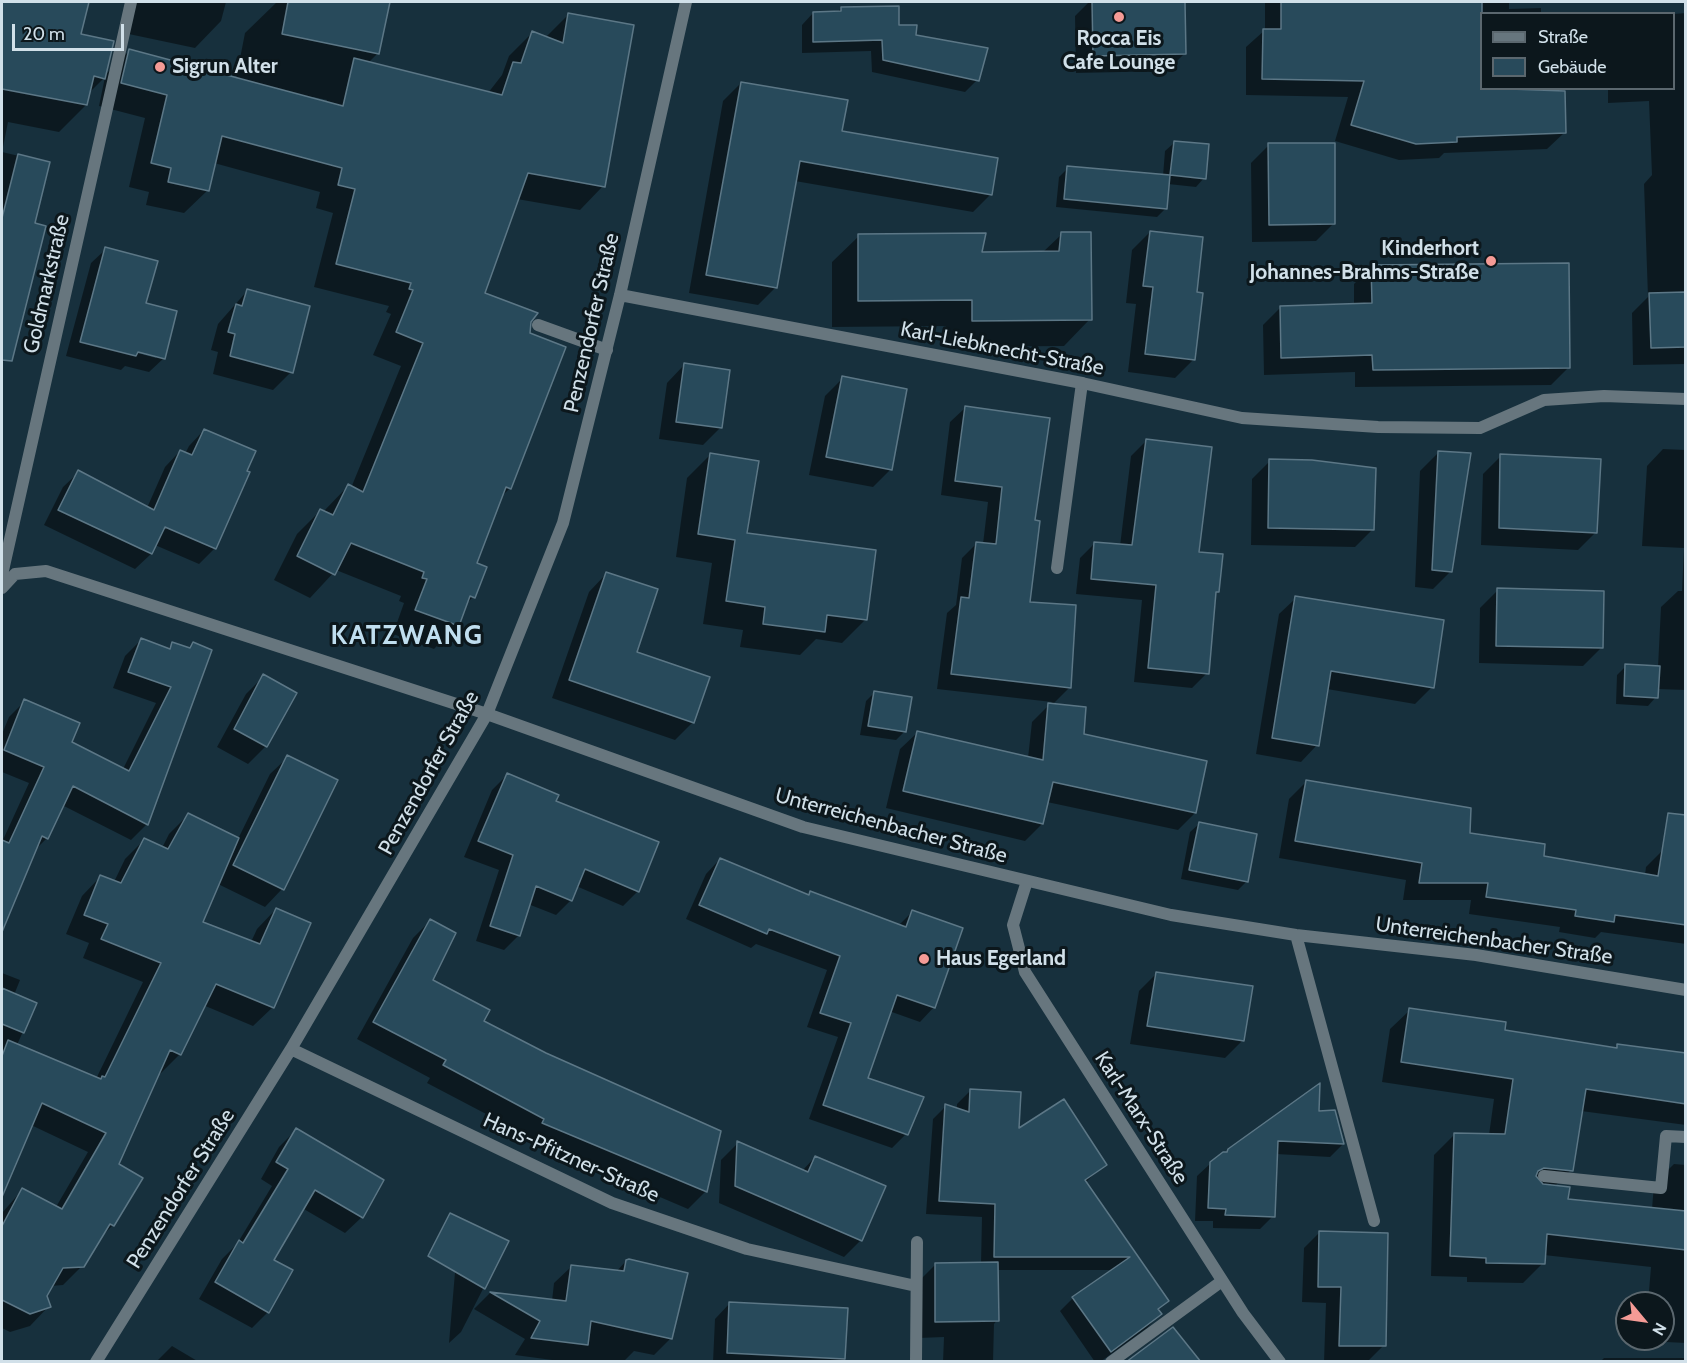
<!DOCTYPE html>
<html>
<head>
<meta charset="utf-8">
<style>
  body { margin:0 }
  #map { position:relative; width:1687px; height:1363px; overflow:hidden; background:#17303d; font-family:Cabin,sans-serif }
  canvas { display:block }
  .frame { position:absolute; inset:0; border:3px solid #d1e0e9; pointer-events:none }
  .legend { position:absolute; left:1480px; top:12px; width:195px; height:78px; box-sizing:border-box; background:#0c171c; border:2px solid #5b676e; margin:0; padding:8px 10px; list-style:none; font-size:18px; color:#d1e0e9 }
  .legend li { display:flex; align-items:center; gap:12px; height:30px }
  .legend b { width:30px; border:2px solid #5b676e }
  .north { position:absolute; left:1615px; top:1291px; width:60px; height:60px; box-sizing:border-box; background:#0c171c; border:2px solid #5b676e; border-radius:50%; rotate:119deg; font-size:16px; font-weight:700; line-height:24px; text-align:center; color:#d1e0e9 }
  .north::after { content:''; display:block; margin:auto; width:21px; height:27px; background:#f59b96; clip-path:polygon(50% 0,100% 100%,50% 72%,0 100%) }
  .scale { position:absolute; left:12px; top:24px; width:112px; height:27px; box-sizing:border-box; border:3px solid #d1e0e9; border-top:0; padding-left:8px; font-size:18px; line-height:21px; white-space:nowrap; color:#d1e0e9; -webkit-text-stroke:4px #0c171c; paint-order:stroke }
</style>
</head>
<body>
<div id="map">
<canvas width="1687" height="1363"></canvas>
<div class="frame"></div>
<ul class="legend">
<li><b style="height:8px;background:#67767e"></b>Straße</li>
<li><b style="height:16px;background:#284a5b"></b>Gebäude</li>
</ul>
<div class="north">N</div>
<div class="scale">20 m</div>
</div>
<script>
const g = document.querySelector('canvas').getContext('2d');
g.lineJoin = 'round';
function fill(path, color) { g.fillStyle = color; g.fill(path, 'evenodd'); }
function trace(path, color, width, dash) { g.strokeStyle = color; g.lineWidth = width; g.lineCap = dash ? 'butt' : 'round'; g.setLineDash(dash || []); g.stroke(path); }
function drawText(font, color, halo, rows, align = 'center') {
  g.font = font + ' Cabin,sans-serif'; g.lineWidth = 6; g.setLineDash([]); g.textBaseline = 'middle'; g.strokeStyle = halo; g.fillStyle = color; for (const [text, x, y, turn = 0] of rows) {
    g.save(); g.translate(x, y); g.rotate((+turn || 0) * Math.PI / 180); g.textAlign = isNaN(turn) ? turn : align; if (halo) g.strokeText(text, 0, 0); g.fillText(text, 0, 0); g.restore();
  }
}
fill(new Path2D(`
  M2 2H87L79 35 104 76 129 51 236 79 245 33 277 2H368L388 6 377 54 368 63 488 93 502 75 509 56 532 33 545 38 569 14 603 186 580 210 517 199 483 294 529 321 510 488 500 498 475 564 473 597 466 604 457 625 434 649 393 634 404 603 399 601 401 596 336 570 310 598 274 580 297 534 320 511 323 512 348 486 351 488 401 366 373 355 391 314 386 312 389 306 314 287 333 213 316 208 320 192 214 163 208 190 184 213 146 205 149 192 129 187 145 118 99 106 105 77 88 94 86 105 59 132 8 122 2 152ZM313 97 327 100 326 104 313 100Z
  M132 2H226L221 21 195 48 124 33Z
  M1089 2H1184L1185 53 1167 71 1076 73 1075 16Z
  M1265 2H1509V9L1541 8V14H1482V88H1552L1564 133 1547 149 1444 153 1439 158 1399 160 1335 141 1348 97 1246 95V47L1265 30Z
  M841 8 898 27 977 80 965 92 872 72 871 51 802 53V25L813 13H837Z
  M1686 13V364L1633 365 1632 313 1648 297 1644 184 1652 175 1649 101 1608 103V88H1674V14Z
  M741 83 841 132 991 194 973 212 795 181 776 287 758 305 689 293 723 101Z
  M1174 143 1204 178 1196 187 1168 184 1166 208 1157 217 1056 207 1059 177 1068 168 1163 176 1165 151Z
  M1269 145 1334 223 1316 241 1252 242 1251 163Z
  M2 152 49 163 33 224 13 351 2 363Z
  M1150 232 1195 294 1193 360 1175 378 1128 372 1136 304 1126 303 1132 250Z
  M1062 234 1090 319 1064 346 946 347V326L832 327V262L859 236 981 253 1043 252Z
  M106 249 144 304 164 358 149 372 125 366 121 370 66 356 91 263ZM131 348 156 355V358L130 351Z
  M1372 266 1569 367 1551 385 1355 387V372L1264 375 1263 325 1281 307 1354 305V284Z
  M247 291 291 372 273 390 213 374 218 352 211 350 218 324Z
  M684 365 721 427 703 445 659 439 667 383Z
  M843 378 891 469 873 487 809 475 825 396Z
  M965 408 1033 522 1029 604 1069 688 1052 705 1082 735 1195 813 1178 830 1047 802 1042 824 1025 841 886 808 900 749 918 732 1028 758 1032 722 1052 702 937 689 947 613 956 605 962 558 977 543 983 544 988 502 941 495 950 422Z
  M204 430 248 473 214 549 199 564 155 545 151 554 135 569 44 525 63 487 79 472 147 508 165 467 180 451 185 454 189 446Z
  M1146 441 1217 591 1214 594 1207 673 1192 688 1134 682 1142 600 1076 594 1080 558 1095 543 1120 546 1131 456Z
  M1663 449 1686 450V690L1657 689 1656 697 1648 706 1616 704 1617 675 1626 666 1658 667 1661 607 1678 591H1682L1684 548 1642 546 1647 466Z
  M1438 453 1451 571 1433 589 1415 587 1420 471Z
  M711 454 745 534 865 620 842 643 816 639 800 655 740 647 743 630 703 624 712 563 676 557 687 478Z
  M1501 456 1596 532 1578 550 1481 545 1483 474Z
  M1270 461 1373 529 1355 547 1251 545 1252 479Z
  M606 574 635 653 693 722 675 740 552 698 589 592Z
  M1498 590 1601 648 1583 666 1479 663 1480 608Z
  M1296 598 1432 687 1415 704 1327 689 1317 745 1301 762 1256 754 1279 614Z
  M141 640 167 649 173 644 188 649 194 644 147 824 131 840 62 805 47 838 35 850 6 917 2 922V842L29 783 2 772V734L9 717 25 701 70 742 123 769 156 703 113 688 125 656Z
  M264 676 266 746 248 764 217 747 246 694Z
  M875 692 905 731 896 740 860 735 866 701Z
  M288 757 336 781 282 889 265 907 218 884 201 923 251 942 257 929 276 909 273 1007 253 1026 203 1005 180 1054 160 1074 158 1073 117 1164 141 1178 113 1225 99 1239 82 1266 63 1285 51 1286 46 1296 49 1306 30 1326 10 1332 2 1328V1213L22 1190 56 1207 88 1152 31 1125 2 1194V973L20 980 14 995 35 1004 17 1045 96 1079 143 982 83 958 89 943 66 934 82 896 101 876 114 882 125 859 144 840 162 848 169 834 188 815 238 839 270 774Z
  M507 775 554 801 638 891 623 906 576 886 571 900 556 915 528 904 519 935 504 950 476 941 499 870 464 857 492 790Z
  M1306 782 1542 857 1645 875 1646 867 1663 850 1686 853V944L1601 932 1595 938 1559 932 1560 927 1469 914 1471 900H1403L1406 880 1279 858 1289 799Z
  M1199 824 1247 881 1238 890 1181 879 1190 832Z
  M720 859 807 896 810 893 898 926 912 912 934 1007 920 1022 889 1011 866 1079 906 1134 892 1148 809 1119 838 1037 807 1027 827 970 756 944 751 948 686 919 706 874Z
  M430 921 431 980 482 1021 545 1054 719 1132 705 1192 688 1209 526 1140 528 1136 427 1083 430 1078 357 1039 413 938Z
  M1157 973 1243 1040 1225 1058 1130 1044 1139 991Z
  M1410 1010 1503 1032 1615 1049 1618 1046 1686 1055V1125L1581 1111 1571 1170 1554 1187 1566 1200 1652 1209 1654 1184 1674 1164 1686 1165V1343L1666 1342 1668 1309H1663V1303H1648L1651 1267 1544 1255 1543 1263 1523 1283 1467 1282V1277L1431 1276 1434 1155 1454 1135H1489L1494 1099 1382 1082 1390 1029Z
  M970 1091 1017 1131 1100 1168 1085 1183 1167 1301 1157 1310 1160 1314 1147 1328 1100 1362H1095L1060 1311 1073 1298 1114 1270H997V1320L994 1324 993 1362H943L944 1337 919 1338V1281L935 1265 981 1264 982 1217 926 1214 933 1119 946 1106 957 1110V1104Z
  M1318 1112 1343 1144 1330 1157 1276 1154 1273 1216 1260 1229 1213 1228V1221H1195L1197 1176 1211 1163 1229 1150Z
  M296 1130 362 1217 345 1233 302 1208 272 1260 268 1312 252 1328 199 1299 222 1259 237 1244 272 1186 261 1179 279 1147Z
  M738 1143 802 1171 815 1157 861 1240 844 1257 719 1203 721 1160Z
  M1320 1232 1384 1345 1368 1361 1324 1362 1326 1303 1302 1302 1304 1248Z
  M458 1237 507 1242 461 1332 449 1343Z
  M626 1261 671 1338 654 1355 634 1351 623 1362H567L515 1355 525 1339 474 1309 490 1293 552 1301 554 1283 572 1266 616 1272Z
  M730 1303 846 1309 844 1362H713L715 1319Z
  M172 1346 199 1362H156Z
  M1604 1358H1686V1362H1600Z`), '#0007');
const building = new Path2D(`
  M2 2H89L81 34 114 41 105 79 94 76 87 105 2 89Z
  M288 2H390L379 54 282 34Z
  M1092 2H1185L1186 54 1093 56Z
  M1281 2H1482V88L1565 91 1566 133 1457 137V142L1416 144 1351 125 1364 81 1262 79 1263 29H1281Z
  M899 6V25H917L916 35 988 48 979 81 883 60 882 40 813 42V12L841 11V7Z
  M568 13 634 25 605 187 528 173 485 293 538 313 531 322 530 333 566 347 511 489 506 487 477 563 487 567 475 598 470 596 459 626 415 610 427 579 422 578 424 572 351 543 335 575 297 556 320 509 333 515 348 484 363 492 423 343 396 332 413 290 409 289 411 283 336 264 355 189 338 185 342 168 222 136 209 191 168 182 171 168 151 163 167 95 121 83 129 49 343 106 354 58 502 95 513 62 521 63 532 31 563 43Z
  M741 82 848 100 842 131 998 158 992 195 800 161 777 288 706 275Z
  M1174 141 1209 144 1206 179 1170 175 1167 209 1064 199 1067 166 1170 175Z
  M1268 143H1335V224L1269 225Z
  M18 154 50 162 35 223 46 226 12 361 2 360V218Z
  M1150 231 1203 237 1197 292 1203 293 1195 360 1145 354 1153 287 1143 286Z
  M1061 232H1091L1092 320 972 321V300L858 301V234L986 233 982 252 1059 251Z
  M105 247 158 261 146 303 177 311 165 359 138 352 136 356 80 342Z
  M1569 263 1570 368 1373 370 1372 355 1281 358 1280 306 1372 303 1371 265Z
  M247 289 310 306 293 373 230 356 235 334 228 332 236 304 242 306Z
  M1686 292V347L1651 348 1649 293Z
  M684 363 730 370 722 428 676 422Z
  M842 376 907 389 892 470 826 457Z
  M965 406 1050 418 1035 520 1040 521 1030 602 1076 605 1071 688 951 674 961 597 969 598 976 542 996 544 1002 487 955 481Z
  M204 429 256 451 247 471 250 472 216 549 165 527 152 554 58 510 78 470 154 510 180 450 192 455Z
  M1146 439 1212 447 1199 552 1223 554 1219 592H1216L1209 674 1148 668 1156 585 1091 579 1094 542 1132 545Z
  M1438 451 1471 453 1452 572 1432 570Z
  M710 453 759 461 747 533 876 550 867 620 827 615 825 632 763 624 765 607 726 601 735 540 698 534Z
  M1500 454 1601 459 1597 533 1499 528Z
  M1269 459 1312 460 1376 468 1374 530 1268 528Z
  M606 572 658 589 637 652 710 677 694 723 569 680Z
  M1497 588 1604 591 1603 648 1496 646Z
  M1295 596 1444 620 1434 688 1331 671 1319 746 1272 738Z
  M141 638 170 649 172 642 190 648 193 642 212 650 148 825 73 786 48 839 42 836 2 932V840L9 843 44 767 4 750 24 699 80 723 72 742 129 771 171 687 128 672Z
  M1625 664 1660 666 1658 698 1624 696Z
  M263 674 297 693 267 747 234 729Z
  M874 691 912 697 906 732 868 726Z
  M1048 703 1086 707 1084 734 1207 761 1196 813 1053 782 1043 824 903 791 917 731 1043 760Z
  M287 755 338 780 284 890 233 865Z
  M507 773 559 795 556 801 659 842 639 892 585 869 572 901 536 886 520 936 490 926 513 855 478 841Z
  M1306 780 1471 808 1470 833 1545 844 1544 856 1658 876 1668 813 1686 815V925L1615 915 1614 922 1575 916 1576 910 1486 897 1488 883H1419L1422 863 1295 841Z
  M188 813 239 838 203 922 260 944 276 908 311 923 274 1008 216 984 181 1055 170 1050 119 1164 143 1178 114 1226 110 1224 84 1267 63 1268 47 1296 51 1307 30 1314 2 1300V1226L22 1188 62 1209 106 1133 42 1103 2 1197V1056L8 1040 101 1079 102 1076 105 1077 161 963 101 939 108 924 84 915 100 875 121 883 144 838 168 849Z
  M1199 822 1257 834 1248 882 1189 870Z
  M720 858 809 895 810 891 906 927 912 910 963 928 935 1008 897 995 868 1078 924 1097 908 1135 823 1105 851 1023 820 1013 840 956 769 929 767 934 699 905Z
  M430 919 456 933 433 980 490 1010 484 1021 546 1053 721 1131 707 1192 542 1123 544 1119 443 1065 446 1060 373 1022Z
  M1156 972 1253 986 1244 1041 1147 1026Z
  M2 988 37 1003 24 1033 2 1024Z
  M1409 1008 1506 1022 1505 1030 1617 1048V1044L1686 1053V1104L1586 1089 1573 1171 1544 1168 1538 1171 1536 1176 1543 1184 1570 1187 1568 1199 1686 1211V1250L1547 1234 1545 1264 1486 1263V1258L1450 1256 1454 1133 1505 1134 1513 1079 1401 1062Z
  M1320 1083 1319 1111 1335 1110 1344 1144 1278 1141 1275 1217 1225 1215 1226 1209 1208 1208 1210 1162 1223 1152H1227L1228 1149Z
  M970 1089 1021 1092 1019 1128 1064 1099 1107 1165 1085 1180 1169 1301 1158 1309 1162 1314 1111 1352 1072 1297 1130 1257H994L995 1204 939 1201 945 1104 969 1112Z
  M296 1128 384 1180 363 1218 315 1190 274 1260 293 1270 269 1313 215 1282 239 1240 243 1243 288 1169 276 1162Z
  M737 1141 808 1172 815 1156 886 1186 862 1241 735 1186Z
  M450 1213 509 1241 485 1289 428 1256Z
  M1319 1231 1388 1233 1386 1346H1339L1341 1287H1318Z
  M629 1259 688 1273 672 1339 591 1321 588 1345 531 1338 540 1321 490 1292 566 1301 571 1265 624 1271 626 1260Z
  M998 1262 999 1321 935 1322V1263Z
  M729 1302 848 1308 845 1359 727 1353Z
  M1173 1327 1201 1362H1126Z`);
fill(building, '#284a5b');
trace(building, '#5c7786', 1.5);
trace(new Path2D(`
  M538 325 607 350
  M1057 568 1082 383
  M1544 1176 1661 1188 1666 1136 1686 1137
  M1111 1362 1222 1281`), '#67767e', 12);
trace(new Path2D(`
  M620 295 1082 383 1242 418 1378 427 1480 428 1544 400 1604 396 1686 399
  M2 575 131 2
  M2 588 15 574 46 571 487 714 803 827 1171 915 1296 935 1476 955 1686 990
  M1027 881 1013 925 1025 972 1243 1313 1280 1362
  M1296 935 1374 1221
  M291 1049 612 1203 747 1249 916 1286
  M96 1362 291 1049 487 714 563 523 620 295 686 2
  M916 1362 917 1242`), '#67767e', 12);
for (const [x, y, r, color] of [
  [1119,17,6,"#f59b96"],
  [160,67,6,"#f59b96"],
  [1491,261,6,"#f59b96"],
  [924,959,6,"#f59b96"]
]) { const dot = new Path2D(); dot.arc(x, y, r, 0, 2 * Math.PI); g.fillStyle = color; g.fill(dot); trace(dot, '#0c171c', 2); }
drawText('bold 21px', '#d1e0e9', '#0c171c', [
  ["Rocca Eis",1119,39,"center"],
  ["Cafe Lounge",1119,63,"center"],
  ["Sigrun Alter",172,67],
  ["Kinderhort",1479,249,"right"],
  ["Johannes-Brahms-Straße",1479,273,"right"],
  ["Haus Egerland",936,959]
], 'left');
drawText('21px', '#d1e0e9', '#0c171c', [
  ["Goldmarkstraße",47,284,-77],
  ["Penzendorfer Straße",592,323,-77],
  ["Karl-Liebknecht-Straße",1002,349,11],
  ["Penzendorfer Straße",429,773,-61],
  ["Unterreichenbacher Straße",891,826,15],
  ["Unterreichenbacher Straße",1494,941,8],
  ["Karl-Marx-Straße",1141,1118,57],
  ["Hans-Pfitzner-Straße",571,1158,24],
  ["Penzendorfer Straße",181,1189,-58]
]);
g.letterSpacing = '1.5px';
drawText('bold 27px', '#c0deef', '#0c171c', [
  ["KATZWANG",407,636]
]);
g.letterSpacing = '0px';
</script>
</body>
</html>
